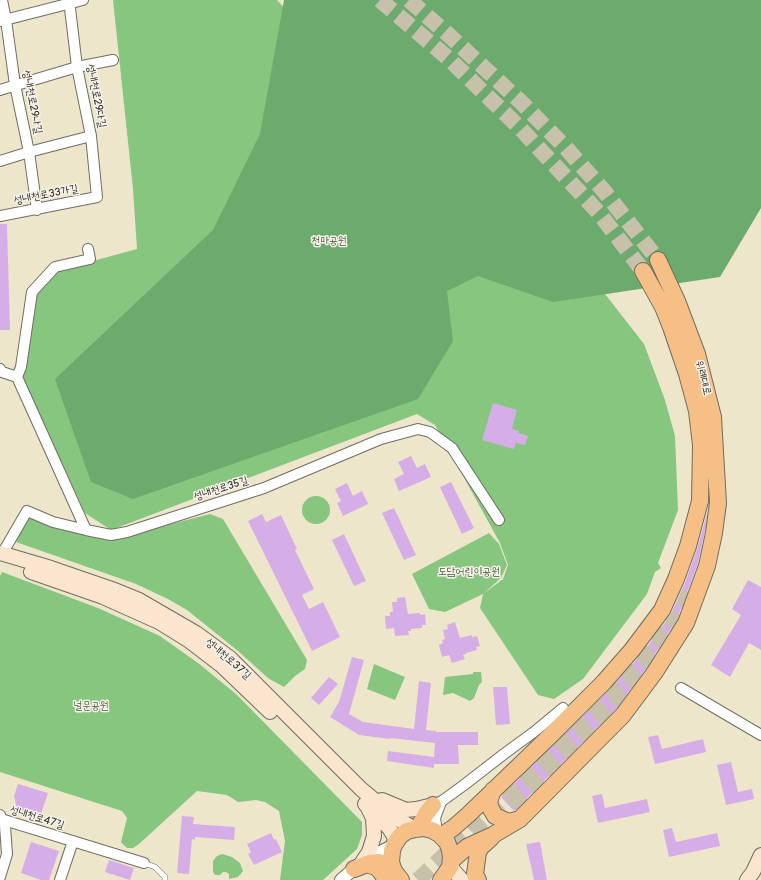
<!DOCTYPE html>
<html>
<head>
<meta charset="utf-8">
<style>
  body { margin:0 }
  canvas { display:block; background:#eee6cb }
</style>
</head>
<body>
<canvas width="761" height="880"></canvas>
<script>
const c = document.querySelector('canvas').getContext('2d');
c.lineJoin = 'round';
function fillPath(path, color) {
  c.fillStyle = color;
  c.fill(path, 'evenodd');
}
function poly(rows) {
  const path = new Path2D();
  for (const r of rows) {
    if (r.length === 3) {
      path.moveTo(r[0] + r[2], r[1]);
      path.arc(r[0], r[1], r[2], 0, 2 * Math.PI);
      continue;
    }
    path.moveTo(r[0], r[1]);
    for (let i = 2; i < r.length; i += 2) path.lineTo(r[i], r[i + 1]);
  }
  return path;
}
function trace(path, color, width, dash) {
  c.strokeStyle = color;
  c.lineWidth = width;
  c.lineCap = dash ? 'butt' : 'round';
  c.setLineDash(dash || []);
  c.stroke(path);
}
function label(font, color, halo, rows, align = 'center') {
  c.font = font + ' Pangolin,"Poor Story",sans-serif';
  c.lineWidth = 3;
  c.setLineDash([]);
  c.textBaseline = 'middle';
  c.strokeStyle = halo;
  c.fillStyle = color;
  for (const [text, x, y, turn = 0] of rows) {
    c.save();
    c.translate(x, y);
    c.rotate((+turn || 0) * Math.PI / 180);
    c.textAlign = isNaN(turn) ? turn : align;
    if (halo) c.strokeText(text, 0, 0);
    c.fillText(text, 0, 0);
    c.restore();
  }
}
const green = poly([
  [113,0,277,0,322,48,598,285,644,344,665,400,675,436,678,510,658,563,661,568,655,572,647,594,583,679,554,699,538,695,480,608,483,594,503,579,508,565,500,543,435,425,417,414,111,530,85,513,23,378,23,361,35,295,56,271,137,249,133,189],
  [316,510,14],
  [210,514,223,519,307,660,305,669,295,676,284,687,268,678,238,651,187,610,168,599,136,584,16,542,28,515,110,540],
  [489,533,499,544,507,565,501,578,483,594,445,612,429,609,412,574],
  [2,572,98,608,160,636,198,663,236,694,362,822,362,835,357,849,323,880,280,880,285,841,279,811,265,802,256,800,238,802,227,795,197,791,139,844,133,848,127,848,121,842,127,818,122,811,0,772,0,576],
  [374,664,405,677,395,700,367,689],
  [473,672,481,672,482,682,479,685,474,698,470,701,453,693,443,695,445,677,473,674],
  [222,854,232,857,240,863,243,871,238,877,229,879,229,874,226,872,223,872,220,875,215,875,213,872,213,861,217,856]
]);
const forest = poly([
  [284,0,761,0,761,208,720,277,553,302,478,276,447,291,453,341,418,399,133,499,91,482,55,379,213,230,260,134]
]);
const building = poly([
  [0,224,7,224,10,330,0,330],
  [493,403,517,410,512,429,519,431,518,433,528,436,525,445,516,443,514,449,482,440],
  [411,456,417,468,425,464,431,477,399,491,394,479,404,474,398,462],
  [451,482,474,528,462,534,440,487],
  [347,483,353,496,362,491,368,504,343,516,337,503,341,501,335,489],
  [394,508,416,555,404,560,382,513],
  [708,510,705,531,698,563,677,619,647,667,616,709,514,811,501,797,611,688,640,656,670,616,685,583,697,549],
  [262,514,266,522,281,515,297,549,295,550,314,589,302,595,309,609,323,602,340,637,312,651,248,521],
  [344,534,366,581,354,586,332,540],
  [748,580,761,587,761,650,749,643,730,677,711,665,741,615,732,609],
  [405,597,408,614,420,613,420,615,425,614,426,625,422,625,422,628,411,629,411,631,408,631,409,635,395,636,394,628,386,629,385,616,390,616,390,612,393,612,392,602,397,602,397,598],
  [455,622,460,638,472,635,472,637,477,636,480,646,476,647,477,650,466,653,466,654,463,655,465,659,452,663,449,655,442,657,439,645,443,643,442,640,445,639,443,630,448,629,447,625],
  [352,657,364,660,349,714,363,722,414,729,419,681,431,683,426,730,436,731,436,732,478,732,478,745,458,745,459,764,434,764,434,768,387,761,388,751,434,757,435,743,390,738,390,739,359,735,330,717,339,702],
  [329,677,338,684,319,705,311,698],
  [493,687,507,687,510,724,496,725],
  [658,735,662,749,703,739,706,752,655,764,648,737],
  [731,762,738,792,752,789,754,799,726,805,717,765],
  [18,784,48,793,40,817,17,809,14,796],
  [602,794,605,808,647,799,650,812,598,823,592,796],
  [182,816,194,817,193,824,235,827,234,840,195,837,195,840,192,839,189,874,177,873],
  [672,828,676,842,717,833,720,846,669,857,663,830],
  [271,833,274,840,276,839,282,852,254,865,248,854,251,852,247,844],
  [31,842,59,851,49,880,41,880,21,873],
  [540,842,547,880,534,880,526,844],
  [109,860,134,868,130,880,105,872]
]);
const primaryTunnel = poly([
  [380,0,449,59,519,127,599,213,643,271],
  [409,0,452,38,522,103,566,148,604,191,658,260],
  [478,840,615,706,649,663,682,611,690,592],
  [418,880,502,801,604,700,640,656,665,617]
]);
const service = poly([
  [144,863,155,867,165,877,165,880]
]);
const minor = poly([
  [2,0,6,20,15,85,29,152,37,210],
  [1,21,83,0],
  [0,90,77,67,113,60],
  [0,161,29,152,91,136],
  [0,216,97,197,91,136,77,67,69,0],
  [0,369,2,372,17,377,86,530],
  [17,377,21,367,32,292,55,267,90,259,88,249],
  [2,554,27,511,53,522,86,530,111,535,127,532,264,488,381,439,418,429,430,432,452,448,499,520],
  [681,688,761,735],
  [433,805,442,801,464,785,504,754,534,732,563,708],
  [0,815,5,826,7,854,0,877],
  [1,819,144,863],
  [437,832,435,818,441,802],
  [60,880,73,841]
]);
const tertiary = poly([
  [341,880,363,861,394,845]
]);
const secondary = poly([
  [0,553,51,568,112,589,139,600,196,633,230,658,361,789,396,818,415,829],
  [31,572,103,597,159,622,188,640,222,666,270,712],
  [382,800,406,810,416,809,433,805],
  [365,804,389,828,394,836,395,843],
  [363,861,369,852,374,836,373,818,368,808],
  [451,864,453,870,462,880],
  [747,880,753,872,761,855]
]);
const primary = poly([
  [493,790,489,802,491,809,495,816,509,822,520,819],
  [418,828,426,814,433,805],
  [441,836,453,828,468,815,551,735,604,682,632,650,662,610,676,579,688,546,700,501,701,445,697,411,687,374,671,327,663,307,643,271],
  [451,861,467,847,493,835,520,819,623,715,655,672,686,623,707,566,714,533,718,503,713,417,697,354,677,301,658,260],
  [366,864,376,867,381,872,386,880],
  [354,869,370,863,379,862,388,865,393,869],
  [401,880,394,871,391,862,392,851,394,845,400,836,407,831,415,829,423,828,432,830,439,834,447,842,450,850,451,857,450,867,441,880],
  [478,880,475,874,478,852,481,847,491,838]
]);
const streetNames = [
  ["성내천로29다길",96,96,79],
  ["성내천로29나길",32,102,79],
  ["성내천로33가길",46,195,-11],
  ["위례대로",703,378,76],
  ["성내천로35길",221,489,-18],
  ["성내천로37길",228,659,41],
  ["성내천로47길",37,818,17]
];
const parkNames = [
  ["천마공원",329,241],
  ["도담어린이공원",469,572],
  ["널문공원",91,706]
];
fillPath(green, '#86c67e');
fillPath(forest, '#6cab6d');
fillPath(building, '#d6aee7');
trace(primaryTunnel, '#c7c1ab', 16, [16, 8]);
trace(service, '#6f6c63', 6);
trace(minor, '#6f6c63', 12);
trace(tertiary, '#6f6c63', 14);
trace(secondary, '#6f6c63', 16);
trace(primary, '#6f6c63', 18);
trace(service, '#fff', 5);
trace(minor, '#fff', 10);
trace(tertiary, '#fff', 12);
trace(secondary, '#fbe5cf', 14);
trace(primary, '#f5bf86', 16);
label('11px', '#2b2b2b', '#f7f3e8', streetNames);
label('11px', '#465a44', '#f7f3e8', parkNames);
</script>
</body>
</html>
